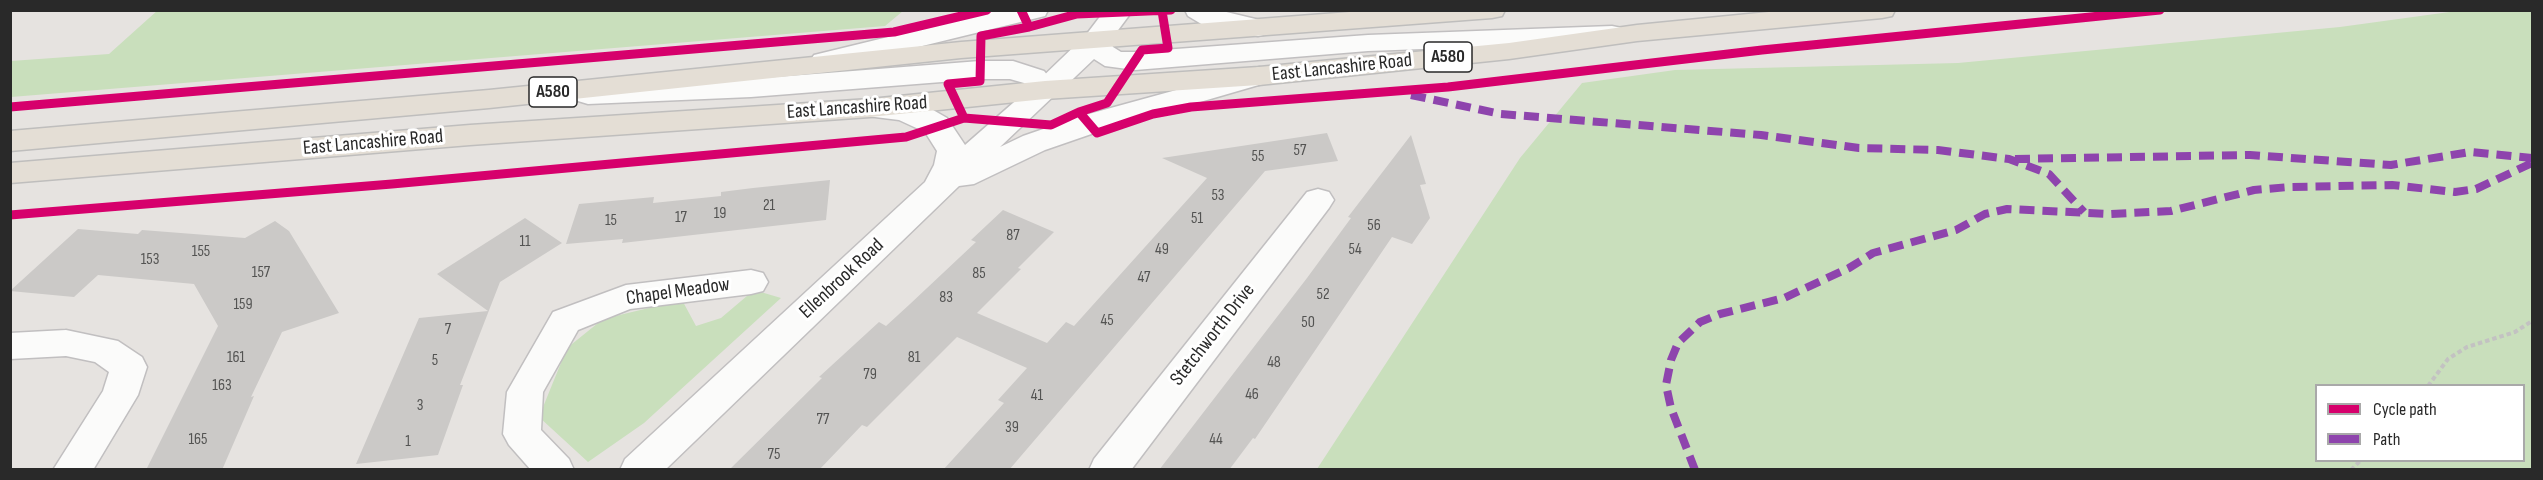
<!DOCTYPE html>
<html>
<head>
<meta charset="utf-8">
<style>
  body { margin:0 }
  #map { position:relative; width:2543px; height:480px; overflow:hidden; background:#e6e3e0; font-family:"Sofia Sans Condensed",sans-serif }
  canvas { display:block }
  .frame { position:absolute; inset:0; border:12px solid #292929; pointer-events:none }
  .legend { position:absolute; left:2315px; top:384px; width:210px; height:78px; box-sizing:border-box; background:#fff; border:2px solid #a9a9a9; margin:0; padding:8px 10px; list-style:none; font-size:18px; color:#292929 }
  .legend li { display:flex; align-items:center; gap:12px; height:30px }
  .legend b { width:30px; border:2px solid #a9a9a9 }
</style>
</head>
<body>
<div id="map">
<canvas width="2543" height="480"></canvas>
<div class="frame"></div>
<ul class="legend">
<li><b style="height:8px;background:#d6006c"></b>Cycle path</li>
<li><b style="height:8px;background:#8e44ad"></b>Path</li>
</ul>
</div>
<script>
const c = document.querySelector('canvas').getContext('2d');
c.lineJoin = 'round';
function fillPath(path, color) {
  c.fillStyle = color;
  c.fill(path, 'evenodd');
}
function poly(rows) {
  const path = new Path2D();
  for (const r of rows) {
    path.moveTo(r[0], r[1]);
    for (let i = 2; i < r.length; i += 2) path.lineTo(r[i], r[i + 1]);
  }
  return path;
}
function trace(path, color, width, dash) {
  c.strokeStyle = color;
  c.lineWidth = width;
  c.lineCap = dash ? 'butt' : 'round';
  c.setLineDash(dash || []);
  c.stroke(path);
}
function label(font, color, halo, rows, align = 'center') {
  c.font = font + ' "Sofia Sans Condensed",sans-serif';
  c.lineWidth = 6;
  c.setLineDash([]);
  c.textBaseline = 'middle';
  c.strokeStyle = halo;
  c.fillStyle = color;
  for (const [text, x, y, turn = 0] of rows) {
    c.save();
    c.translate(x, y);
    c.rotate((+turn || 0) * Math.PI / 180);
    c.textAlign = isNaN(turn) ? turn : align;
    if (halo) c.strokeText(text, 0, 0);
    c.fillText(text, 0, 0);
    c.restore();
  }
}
const green = poly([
  [158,10,903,10,903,11,885,26,11,97,11,61,109,54],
  [2464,10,2532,11,2532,469,1317,469,1520,158,1582,83,1675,70,1958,63,2340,27],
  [2316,386,2524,386,2524,460,2316,460],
  [754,290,781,298,644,423,588,462,539,417,567,348,603,319,682,300,696,326,721,318]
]);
const building = poly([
  [1327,133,1338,161,1265,171,1009,470,943,470,1004,403,998,400,1027,368,957,337,867,427,862,425,819,470,729,470,822,378,819,377,879,322,886,326,910,304,976,242,971,240,1003,210,1054,232,1018,268,1021,269,977,313,1047,343,1066,322,1074,326,1207,178,1162,158],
  [1411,135,1426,184,1420,185,1430,218,1412,244,1392,237,1255,439,1253,438,1229,470,1159,470,1307,278,1351,218,1348,217],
  [830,180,826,220,622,243,623,239,566,244,579,204,654,197,653,203,721,196,721,192,753,188],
  [525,218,562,243,500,282,460,385,463,385,438,455,356,464,419,318,488,311,437,274],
  [275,221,289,231,339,313,282,332,251,397,254,396,222,470,146,470,218,326,194,284,98,275,74,297,10,291,78,229,138,234,142,230,245,238]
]);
const path = poly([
  [2428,386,2448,359,2467,347,2515,332,2532,321],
  [2351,470,2361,460]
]);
const minor = poly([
  [1318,189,1329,192,1334,200,1329,208,1131,470,1089,470,1094,459,1307,192,1318,189],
  [751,270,763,273,768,282,763,291,751,294,630,309,578,330,543,392,541,430,569,459,574,470,531,470,509,445,503,434,507,392,553,312,626,285,751,270],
  [66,330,118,341,142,357,147,367,138,395,93,470,53,470,103,391,109,372,95,362,66,356,10,359,10,333,66,330]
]);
const tertiary = poly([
  [980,61,1013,61,1044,71,1060,90,1000,147,1023,136,1078,117,1249,70,1259,67,1269,70,1273,76,1269,82,1100,131,1045,150,974,184,959,186,665,470,620,470,625,459,925,182,934,165,937,151,925,132,899,120,859,115,855,108,859,101,870,99,901,102,933,110,947,118,965,145,1029,89,1024,83,1010,79,980,79,751,97,588,104,578,101,573,95,578,89,588,86,751,79,980,61]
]);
const secondary = poly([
  [999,10,1048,10,1045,16,824,70,814,67,810,61,814,55,999,10],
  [1105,10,1133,10,1110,41,1113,47,1121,52,1135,52,1368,35,1612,26,1622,28,1626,34,1622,40,1612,42,1368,51,1135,70,1105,66,1094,59,1055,96,1045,99,1035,96,1030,90,1035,84,1086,35,1105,10],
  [1185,10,1218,10,1268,22,1272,28,1268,34,1258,36,1203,25,1188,16,1185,10]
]);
const trunk = poly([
  [1376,10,1505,10,1502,16,1492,18,961,58,489,108,10,151,10,131,489,90,961,42,1376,10],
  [1789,10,1895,10,1892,16,1882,18,1637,41,1509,59,1259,85,1045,99,870,117,470,145,10,183,10,163,470,125,870,99,1045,81,1259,67,1509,43,1637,25,1789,10]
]);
const quiet = poly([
  [1411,95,1501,114,1761,135,1859,148,1938,150,2009,159,2049,174,2084,212],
  [2015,159,2250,155,2391,165,2470,152,2532,158],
  [1695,470,1671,408,1666,385,1671,360,1678,343,1700,322,1720,314,1784,298,1849,268,1873,253,1956,230,1985,214,2007,209,2110,214,2171,211,2254,190,2289,187,2392,185,2455,192,2476,189,2532,163]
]);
const cycleway = poly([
  [1021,10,1029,27,1077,14,1171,10],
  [10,107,894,32,987,10],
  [1079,112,1107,103,1142,50,1168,48,1162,11],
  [964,118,948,84,980,81,981,36,1029,27],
  [10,215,392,184,906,137,964,118,1051,125,1079,112,1097,133,1153,114,1191,107,1448,87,1762,50,2160,10]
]);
const numberNames = [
  ["57",1300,151],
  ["55",1258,157],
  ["53",1218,196],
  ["21",769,206],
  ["19",720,214],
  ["17",681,218],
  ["51",1197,219],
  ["15",611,221],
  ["56",1374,226],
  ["87",1013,236],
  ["11",525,242],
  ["49",1162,250],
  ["54",1355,250],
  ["155",201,252],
  ["153",150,260],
  ["157",261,273],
  ["85",979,274],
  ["47",1144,278],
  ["52",1323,295],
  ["83",946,298],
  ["159",243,305],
  ["45",1107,321],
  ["50",1308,323],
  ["7",448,330],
  ["161",236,358],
  ["81",914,358],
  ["5",435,361],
  ["48",1274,363],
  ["79",870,375],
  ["163",222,386],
  ["46",1252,395],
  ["41",1037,396],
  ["3",420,406],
  ["77",823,420],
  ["39",1012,428],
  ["165",198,440],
  ["44",1216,440],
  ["1",408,442],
  ["75",774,455]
];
const shields = [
  [1448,57,48],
  [553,92,48]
];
const shieldNames = [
  ["A580",1448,57],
  ["A580",553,92]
];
const streetNames = [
  ["East Lancashire Road",1342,68,-6],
  ["East Lancashire Road",857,108,-4],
  ["East Lancashire Road",373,143,-5],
  ["Ellenbrook Road",842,279,-43],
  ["Chapel Meadow",678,292,-8],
  ["Stetchworth Drive",1213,335,-52]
];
fillPath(green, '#c9dfbc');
fillPath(building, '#cbc9c7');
trace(minor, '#c1bfc0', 3);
trace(tertiary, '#c1bfc0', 3);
trace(secondary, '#c1bfc0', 3);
trace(trunk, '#bfbebd', 3);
trace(path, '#c3c2c2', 4, [4.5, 3]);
fillPath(minor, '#fbfbfa');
fillPath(tertiary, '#fbfbfa');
fillPath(secondary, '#fbfbfa');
fillPath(trunk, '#e4ded5');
trace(quiet, '#8e44ad', 8, [15, 8]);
trace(cycleway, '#d6006c', 9);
label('16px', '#535352', null, numberNames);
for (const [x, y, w] of shields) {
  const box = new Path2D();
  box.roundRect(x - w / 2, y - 15, w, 30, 4.5);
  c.fillStyle = '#fff';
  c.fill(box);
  trace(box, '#292929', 1.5);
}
label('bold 18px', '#292929', null, shieldNames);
label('20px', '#292929', '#fff', streetNames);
</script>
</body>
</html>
